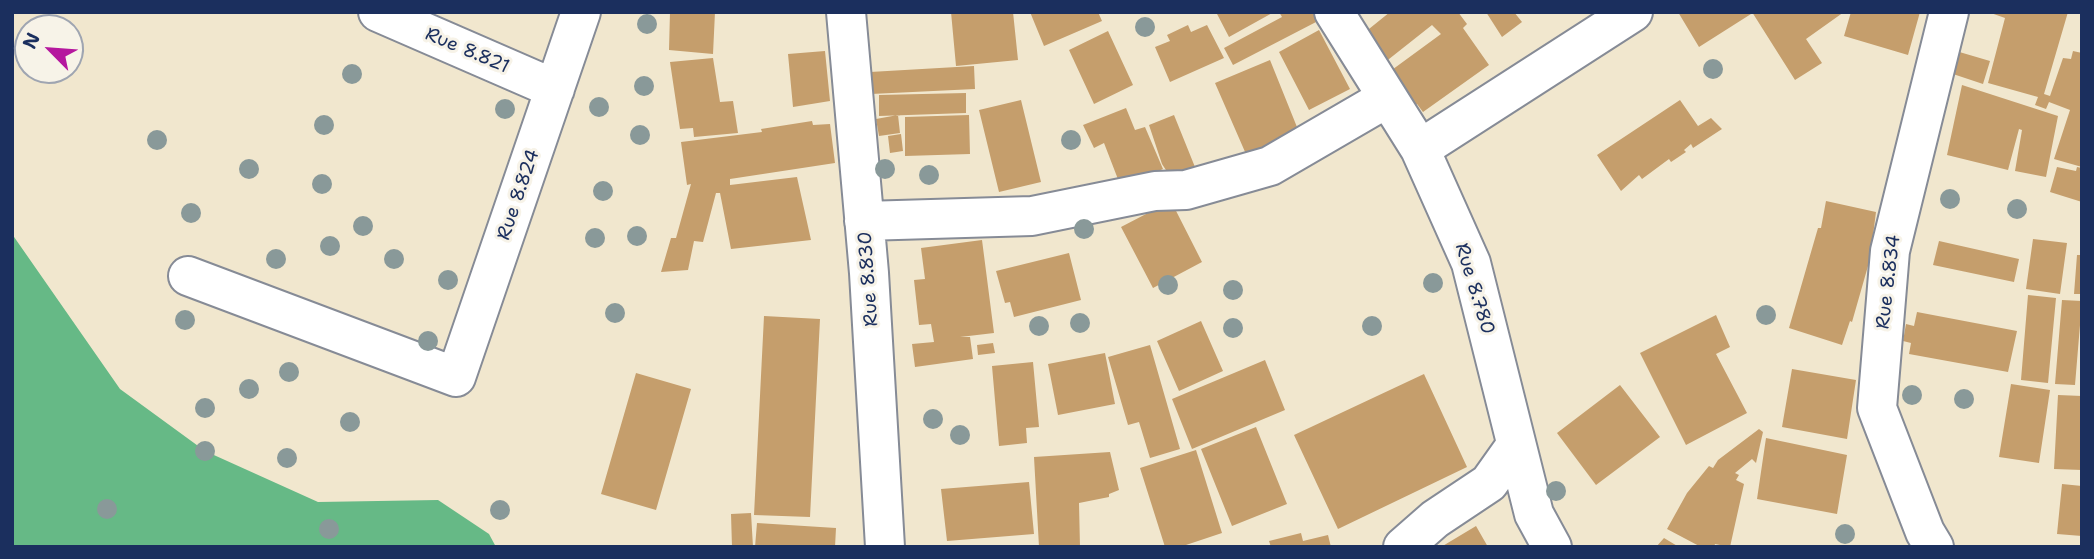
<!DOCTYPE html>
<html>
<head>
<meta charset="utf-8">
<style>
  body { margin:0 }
  #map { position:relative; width:2094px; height:559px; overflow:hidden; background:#f1e7ce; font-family:"Shantell Sans",sans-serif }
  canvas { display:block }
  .frame { position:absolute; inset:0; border:14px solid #1b2f5e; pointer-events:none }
  .north { position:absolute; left:14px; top:14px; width:70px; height:70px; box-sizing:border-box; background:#f7f3e8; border:2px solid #9fa5b1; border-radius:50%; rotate:295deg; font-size:19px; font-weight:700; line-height:28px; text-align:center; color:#1b2f5e }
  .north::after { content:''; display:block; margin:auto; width:24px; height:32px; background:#b5179e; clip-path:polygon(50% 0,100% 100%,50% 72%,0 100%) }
</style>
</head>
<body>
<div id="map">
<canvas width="2094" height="559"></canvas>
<div class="frame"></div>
<div class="north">N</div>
</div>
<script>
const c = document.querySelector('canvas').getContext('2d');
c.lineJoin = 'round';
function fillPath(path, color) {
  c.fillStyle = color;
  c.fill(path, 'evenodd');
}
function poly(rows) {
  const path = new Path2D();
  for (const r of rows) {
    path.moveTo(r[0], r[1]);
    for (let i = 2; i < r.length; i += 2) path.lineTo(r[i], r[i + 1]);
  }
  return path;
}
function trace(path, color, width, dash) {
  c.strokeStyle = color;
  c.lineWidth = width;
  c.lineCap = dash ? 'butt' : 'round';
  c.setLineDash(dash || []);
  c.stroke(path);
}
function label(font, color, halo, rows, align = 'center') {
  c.font = font + ' "Shantell Sans",sans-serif';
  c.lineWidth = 6;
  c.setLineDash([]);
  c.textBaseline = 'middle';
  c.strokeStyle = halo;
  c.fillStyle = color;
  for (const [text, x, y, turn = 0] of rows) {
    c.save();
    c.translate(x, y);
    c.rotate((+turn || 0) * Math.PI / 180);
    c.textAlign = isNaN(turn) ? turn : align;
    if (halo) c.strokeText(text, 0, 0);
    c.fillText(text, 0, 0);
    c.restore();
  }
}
const forest = poly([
  [12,234,120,389,205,451,318,502,438,500,489,534,496,547,12,547]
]);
const building = poly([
  [670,12,715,12,713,54,669,50],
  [951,12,1013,12,1018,60,956,66],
  [1030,12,1098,12,1102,21,1044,46],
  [1216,12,1274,12,1229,37],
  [1279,12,1313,12,1318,21,1233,65,1224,48,1282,17],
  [1390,12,1458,12,1467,24,1463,28,1489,65,1423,112,1417,104,1409,109,1385,75,1441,34,1432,25,1384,63,1364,33],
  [1486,12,1514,12,1522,22,1502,37],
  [1678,12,1750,12,1751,14,1699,47],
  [1752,12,1844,12,1806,39,1822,63,1795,80],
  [1851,12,1920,12,1908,55,1844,36],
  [1988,12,2068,12,2044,94,2050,96,2063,58,2071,59,2073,51,2082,53,2082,167,2054,159,2070,110,2049,102,2046,109,2035,105,2038,97,1988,83,2005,18],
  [1188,25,1191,32,1207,25,1224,58,1170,82,1155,47,1170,41,1167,35],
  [1319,30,1350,89,1309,110,1279,52],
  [1108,31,1133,85,1094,104,1069,50],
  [825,51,830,101,793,107,788,54],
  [1956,51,1990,61,1983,84,1950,73],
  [713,58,720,102,733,101,738,133,694,137,693,128,680,129,670,62],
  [1270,60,1301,137,1249,161,1215,83],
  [974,66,975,89,871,94,870,72],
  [1962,85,2058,116,2046,177,2015,171,2022,130,2019,129,2008,170,1947,155],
  [966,93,966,113,879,116,879,95],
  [1021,100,1041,182,999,192,979,110],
  [1680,100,1698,126,1711,118,1722,129,1693,148,1691,144,1684,150,1686,152,1671,162,1669,159,1642,179,1639,175,1621,191,1597,155],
  [1126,108,1135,130,1145,127,1163,169,1121,187,1104,143,1094,148,1083,125],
  [898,115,900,133,879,136,876,119],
  [969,115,970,154,905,156,905,117],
  [1174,115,1199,177,1177,187,1162,164,1149,125],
  [812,121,813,125,830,124,835,163,730,179,730,185,797,177,811,240,731,249,720,193,716,193,703,242,694,241,688,270,661,272,671,238,676,238,691,184,687,185,681,142,762,132,761,129],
  [901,134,903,151,890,153,888,136],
  [2057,167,2076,171,2077,167,2082,168,2082,202,2050,192],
  [1171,201,1202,262,1153,288,1121,227],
  [1826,201,1876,212,1870,259,1852,322,1850,321,1842,345,1789,328,1818,228,1821,228],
  [2033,239,2067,243,2060,294,2026,289],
  [982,240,994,333,960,337,970,337,973,359,915,367,912,344,934,342,931,324,919,325,914,280,925,279,921,248],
  [1939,241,2019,259,2014,282,1933,265],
  [1069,253,1081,300,1014,317,1010,302,1005,303,996,271],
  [2077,255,2082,255,2082,294,2074,294],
  [2028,295,2056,298,2048,383,2021,380],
  [2062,300,2082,301,2075,385,2055,384],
  [1917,312,2017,331,2008,372,1909,354,1911,343,1903,341,1906,324,1914,326],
  [1716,315,1730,347,1716,354,1747,413,1686,445,1640,353],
  [764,316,820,319,810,517,754,515],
  [1201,321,1223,371,1179,391,1157,341],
  [993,343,995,353,978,355,977,345],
  [1150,345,1180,449,1150,458,1139,422,1128,425,1108,357],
  [1105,353,1115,404,1058,415,1048,364],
  [1265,360,1285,410,1192,449,1172,399],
  [1033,362,1039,427,1026,428,1027,443,999,446,992,366],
  [1792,369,1856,380,1847,439,1782,427],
  [636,373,691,389,656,510,601,494],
  [1424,374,1467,467,1338,529,1294,435],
  [2011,384,2050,390,2039,463,1999,457],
  [1620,385,1660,437,1596,485,1557,433],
  [2058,395,2082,396,2082,470,2054,469],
  [1256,427,1287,504,1232,526,1201,449],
  [1759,429,1763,432,1756,463,1752,459,1735,473,1739,475,1736,480,1744,484,1730,547,1715,544,1714,547,1701,547,1667,529,1687,493,1709,466,1713,468,1718,460],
  [1766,438,1847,455,1837,514,1757,499],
  [1196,450,1222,533,1180,547,1165,547,1140,468],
  [1110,452,1119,490,1109,494,1109,497,1079,503,1080,547,1039,547,1034,457],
  [1029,482,1034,534,947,541,941,489],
  [2062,484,2082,486,2082,536,2057,534],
  [751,513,753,547,732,547,731,514],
  [757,523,836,528,835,547,755,547],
  [1476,526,1488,547,1441,547],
  [1301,533,1303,541,1328,535,1331,547,1271,547,1269,541],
  [1664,538,1679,547,1656,547]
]);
const minor = poly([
  [378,12,555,89],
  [846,12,869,273,885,547],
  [1334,12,1420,149,1471,263,1534,514,1552,547],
  [1420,149,1633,12],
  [864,221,1032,216,1155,191,1186,190,1270,166,1387,98],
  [188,276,456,377,581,12],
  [1403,547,1435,519,1489,483,1516,445],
  [1934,547,1925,532,1877,408,1890,251,1949,12]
]);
const trees = [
  [647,24],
  [1145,27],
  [1713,69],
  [352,74],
  [644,86],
  [599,107],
  [505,109],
  [324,125],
  [640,135],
  [157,140],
  [1071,140],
  [249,169],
  [885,169],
  [929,175],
  [322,184],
  [603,191],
  [1950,199],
  [2017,209],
  [191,213],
  [363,226],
  [1084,229],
  [637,236],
  [595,238],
  [330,246],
  [276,259],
  [394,259],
  [448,280],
  [1433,283],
  [1168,285],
  [1233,290],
  [615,313],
  [1766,315],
  [185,320],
  [1080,323],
  [1039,326],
  [1372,326],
  [1233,328],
  [428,341],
  [289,372],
  [249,389],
  [1912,395],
  [1964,399],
  [205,408],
  [933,419],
  [350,422],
  [960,435],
  [205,451],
  [287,458],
  [1556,491],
  [107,509],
  [500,510],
  [329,529],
  [1845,534]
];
const streetNames = [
  ["Rue 8.821",467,51,23],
  ["Rue 8.824",519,195,-71],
  ["Rue 8.830",869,279,-94],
  ["Rue 8.834",1889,282,-83],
  ["Rue 8.780",1474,289,73]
];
fillPath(forest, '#66b986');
fillPath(building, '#c59e6c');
trace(minor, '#868b96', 42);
trace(minor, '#fff', 38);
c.fillStyle = '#899999';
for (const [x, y] of trees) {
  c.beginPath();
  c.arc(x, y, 10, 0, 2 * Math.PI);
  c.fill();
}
label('19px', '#1b2f5e', '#f7f3e8', streetNames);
</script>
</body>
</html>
